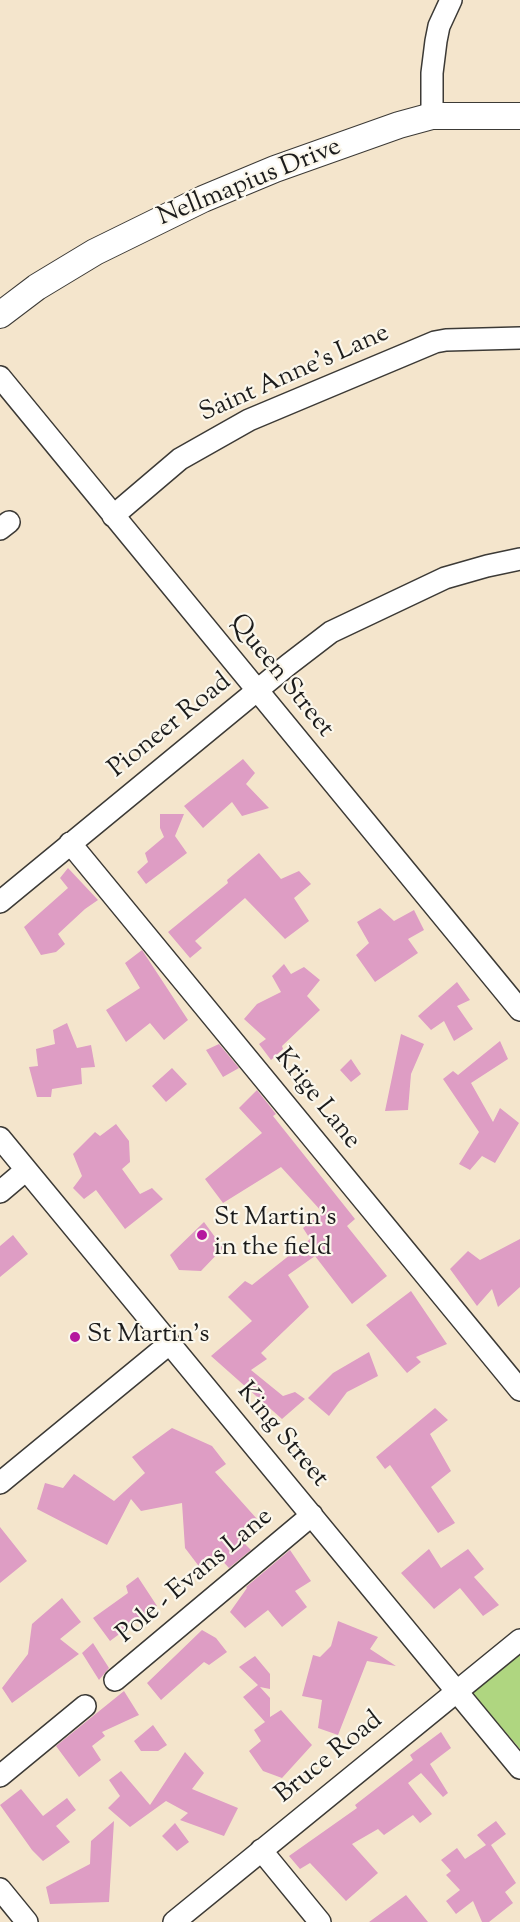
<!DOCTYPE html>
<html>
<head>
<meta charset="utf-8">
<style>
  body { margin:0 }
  canvas { display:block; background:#f4e5cc }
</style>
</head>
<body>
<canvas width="520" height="1922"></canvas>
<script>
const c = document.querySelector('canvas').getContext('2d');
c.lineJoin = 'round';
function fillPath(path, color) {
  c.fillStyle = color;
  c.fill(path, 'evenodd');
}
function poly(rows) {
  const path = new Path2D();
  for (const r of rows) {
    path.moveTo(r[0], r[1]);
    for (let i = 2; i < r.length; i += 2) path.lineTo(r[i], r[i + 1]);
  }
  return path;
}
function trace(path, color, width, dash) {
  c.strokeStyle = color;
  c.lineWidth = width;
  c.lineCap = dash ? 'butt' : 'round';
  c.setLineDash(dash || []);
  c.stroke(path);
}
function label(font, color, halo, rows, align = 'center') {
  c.font = font + ' "Sorts Mill Goudy",serif';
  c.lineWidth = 4.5;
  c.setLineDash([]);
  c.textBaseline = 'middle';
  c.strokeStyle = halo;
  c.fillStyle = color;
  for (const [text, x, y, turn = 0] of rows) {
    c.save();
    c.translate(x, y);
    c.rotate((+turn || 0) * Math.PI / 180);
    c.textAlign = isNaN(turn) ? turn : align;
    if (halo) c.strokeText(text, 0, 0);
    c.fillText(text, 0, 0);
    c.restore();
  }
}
const green = poly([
  [520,1646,520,1749,469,1689]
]);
const building = poly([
  [243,759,255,773,246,784,269,808,242,816,232,802,203,828,184,806],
  [160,814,184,814,175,836,187,853,146,884,137,872,148,862,145,853,164,837,160,828],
  [259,853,281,879,299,871,311,884,294,898,309,921,285,939,245,898,195,941,202,948,190,958,168,932,228,883,227,880],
  [68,868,98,900,85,909,58,934,65,944,56,952,41,955,24,927,68,888,60,878],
  [380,908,394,921,414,910,424,930,408,939,418,953,375,982,356,955,369,943,357,922],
  [142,950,188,1020,164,1040,150,1023,126,1042,106,1010,140,988,125,963],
  [284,964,291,974,304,967,320,980,307,996,320,1010,282,1046,283,1049,271,1060,259,1044,266,1039,244,1019,257,1004,281,992,272,976],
  [457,982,470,1000,457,1006,473,1029,454,1041,444,1021,431,1030,418,1016],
  [67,1023,77,1048,91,1045,95,1067,81,1068,82,1084,52,1089,51,1097,37,1097,29,1067,38,1066,36,1049,55,1044,53,1030],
  [401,1034,424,1044,411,1074,408,1110,385,1111],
  [500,1041,508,1059,471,1083,493,1122,500,1108,519,1123,495,1163,482,1156,470,1170,459,1164,479,1132,443,1079,453,1071,458,1075],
  [219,1044,239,1068,223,1077,206,1050],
  [351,1059,361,1074,351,1082,340,1070],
  [172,1068,187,1084,166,1102,152,1086],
  [257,1090,276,1114,273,1116,355,1219,347,1226,387,1276,352,1304,315,1256,288,1275,309,1307,261,1353,267,1359,251,1370,283,1396,295,1392,305,1399,282,1419,211,1356,252,1321,228,1297,245,1281,252,1285,310,1239,303,1228,323,1213,281,1167,223,1203,205,1179,262,1133,239,1108],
  [116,1124,129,1141,130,1162,122,1169,140,1194,152,1188,163,1199,125,1229,96,1190,84,1199,73,1188,82,1176,73,1154,95,1132,100,1136],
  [204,1222,223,1248,201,1271,179,1270,170,1255],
  [13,1235,28,1254,0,1277,0,1246],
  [520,1239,520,1287,498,1307,492,1289,477,1306,450,1269,468,1251,480,1260],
  [411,1291,447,1344,416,1357,421,1362,407,1373,366,1325],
  [369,1352,378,1376,347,1392,329,1416,308,1398,333,1373],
  [435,1408,448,1420,430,1434,451,1471,431,1487,455,1523,438,1533,390,1465,385,1469,376,1457],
  [172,1428,212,1446,226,1464,215,1472,257,1519,237,1536,251,1550,229,1568,217,1555,201,1569,185,1548,182,1503,141,1511,131,1499,107,1545,37,1509,45,1483,63,1488,74,1474,114,1501,145,1473,132,1457],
  [0,1527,27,1561,0,1583],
  [429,1549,441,1568,468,1549,484,1569,474,1577,499,1605,483,1616,460,1588,434,1609,401,1573],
  [290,1550,311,1581,295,1591,307,1607,282,1627,268,1610,245,1628,230,1612,247,1588,246,1587],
  [138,1577,157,1606,110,1641,93,1618,128,1593,126,1586],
  [62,1598,81,1622,60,1639,79,1654,12,1703,2,1688,28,1654,32,1624],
  [338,1621,378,1637,370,1649,396,1666,367,1661,338,1735,318,1728,322,1700,302,1696,313,1655,320,1657,331,1646],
  [202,1630,216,1638,227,1652,209,1665,204,1662,161,1700,147,1683],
  [93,1643,109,1668,99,1680,82,1653],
  [255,1656,270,1674,270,1689,260,1687,270,1698,270,1717,281,1710,312,1745,282,1778,263,1771,249,1751,261,1741,254,1730,265,1722,243,1697,258,1685,239,1667],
  [124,1691,139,1715,102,1732,105,1736,92,1746,101,1760,79,1777,56,1746],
  [153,1725,167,1745,158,1751,141,1751,134,1741],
  [441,1732,451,1748,430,1764,448,1793,443,1797,421,1773,408,1783,432,1814,420,1823,413,1815,384,1835,378,1829,352,1844,378,1873,346,1901,310,1863,300,1869,289,1856,357,1808,355,1805,413,1760,410,1755],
  [185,1752,204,1773,192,1789,238,1808,224,1836,180,1820,188,1813,166,1801,130,1827,108,1808,120,1796,109,1780,121,1771,150,1805],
  [21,1789,43,1816,67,1798,76,1810,56,1826,70,1842,43,1861,32,1850,0,1805],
  [114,1821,109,1902,50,1904,46,1887,90,1864,91,1841],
  [496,1821,506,1834,491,1845,516,1883,505,1892,513,1903,489,1922,482,1922,473,1901,456,1914,446,1901,460,1890,446,1875,451,1871,441,1860,457,1848,465,1859,486,1845,477,1835],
  [175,1823,189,1842,177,1851,162,1836],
  [406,1895,428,1922,369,1922]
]);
const minor = poly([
  [432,116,432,73,436,41,439,26,451,0],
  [0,377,520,1010],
  [113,516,180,459,249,420,435,342,446,340,520,338],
  [0,529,9,522],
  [70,843,520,1390],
  [0,902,288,665,331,632,445,578,487,566,520,559],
  [0,1138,520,1768],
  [0,1192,26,1170],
  [0,1483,169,1344],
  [115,1680,312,1515],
  [0,1776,85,1706],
  [261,1850,320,1922],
  [0,1889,27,1922],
  [174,1922,520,1640]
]);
const major = poly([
  [0,315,37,287,95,252,203,199,275,169,399,125,432,116,520,116]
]);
const markers = [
  [202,1235,6,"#b5179e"],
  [75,1337,6,"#b5179e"]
];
const streetNames = [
  ["Nellmapius Drive",250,184,-22],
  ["Saint Anne's Lane",295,375,-24],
  ["Queen Street",280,677,51],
  ["Pioneer Road",171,727,-39],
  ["Krige Lane",316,1100,51],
  ["King Street",281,1436,50],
  ["Pole - Evans Lane",196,1577,-40],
  ["Bruce Road",330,1759,-39]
];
const poiNames = [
  ["St Martin's",214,1220],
  ["in the field",214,1250],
  ["St Martin's",87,1337]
];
fillPath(green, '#afd680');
fillPath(building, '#de9dc4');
trace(minor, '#3c3a36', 24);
trace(major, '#3c3a36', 28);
trace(minor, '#fff', 21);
trace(major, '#fff', 26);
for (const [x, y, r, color] of markers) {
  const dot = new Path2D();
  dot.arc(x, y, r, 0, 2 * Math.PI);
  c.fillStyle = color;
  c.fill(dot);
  trace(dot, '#fbf7ec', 2);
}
label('26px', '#1c1c1c', '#fbf7ec', streetNames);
label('26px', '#1c1c1c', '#fbf7ec', poiNames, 'left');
</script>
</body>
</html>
